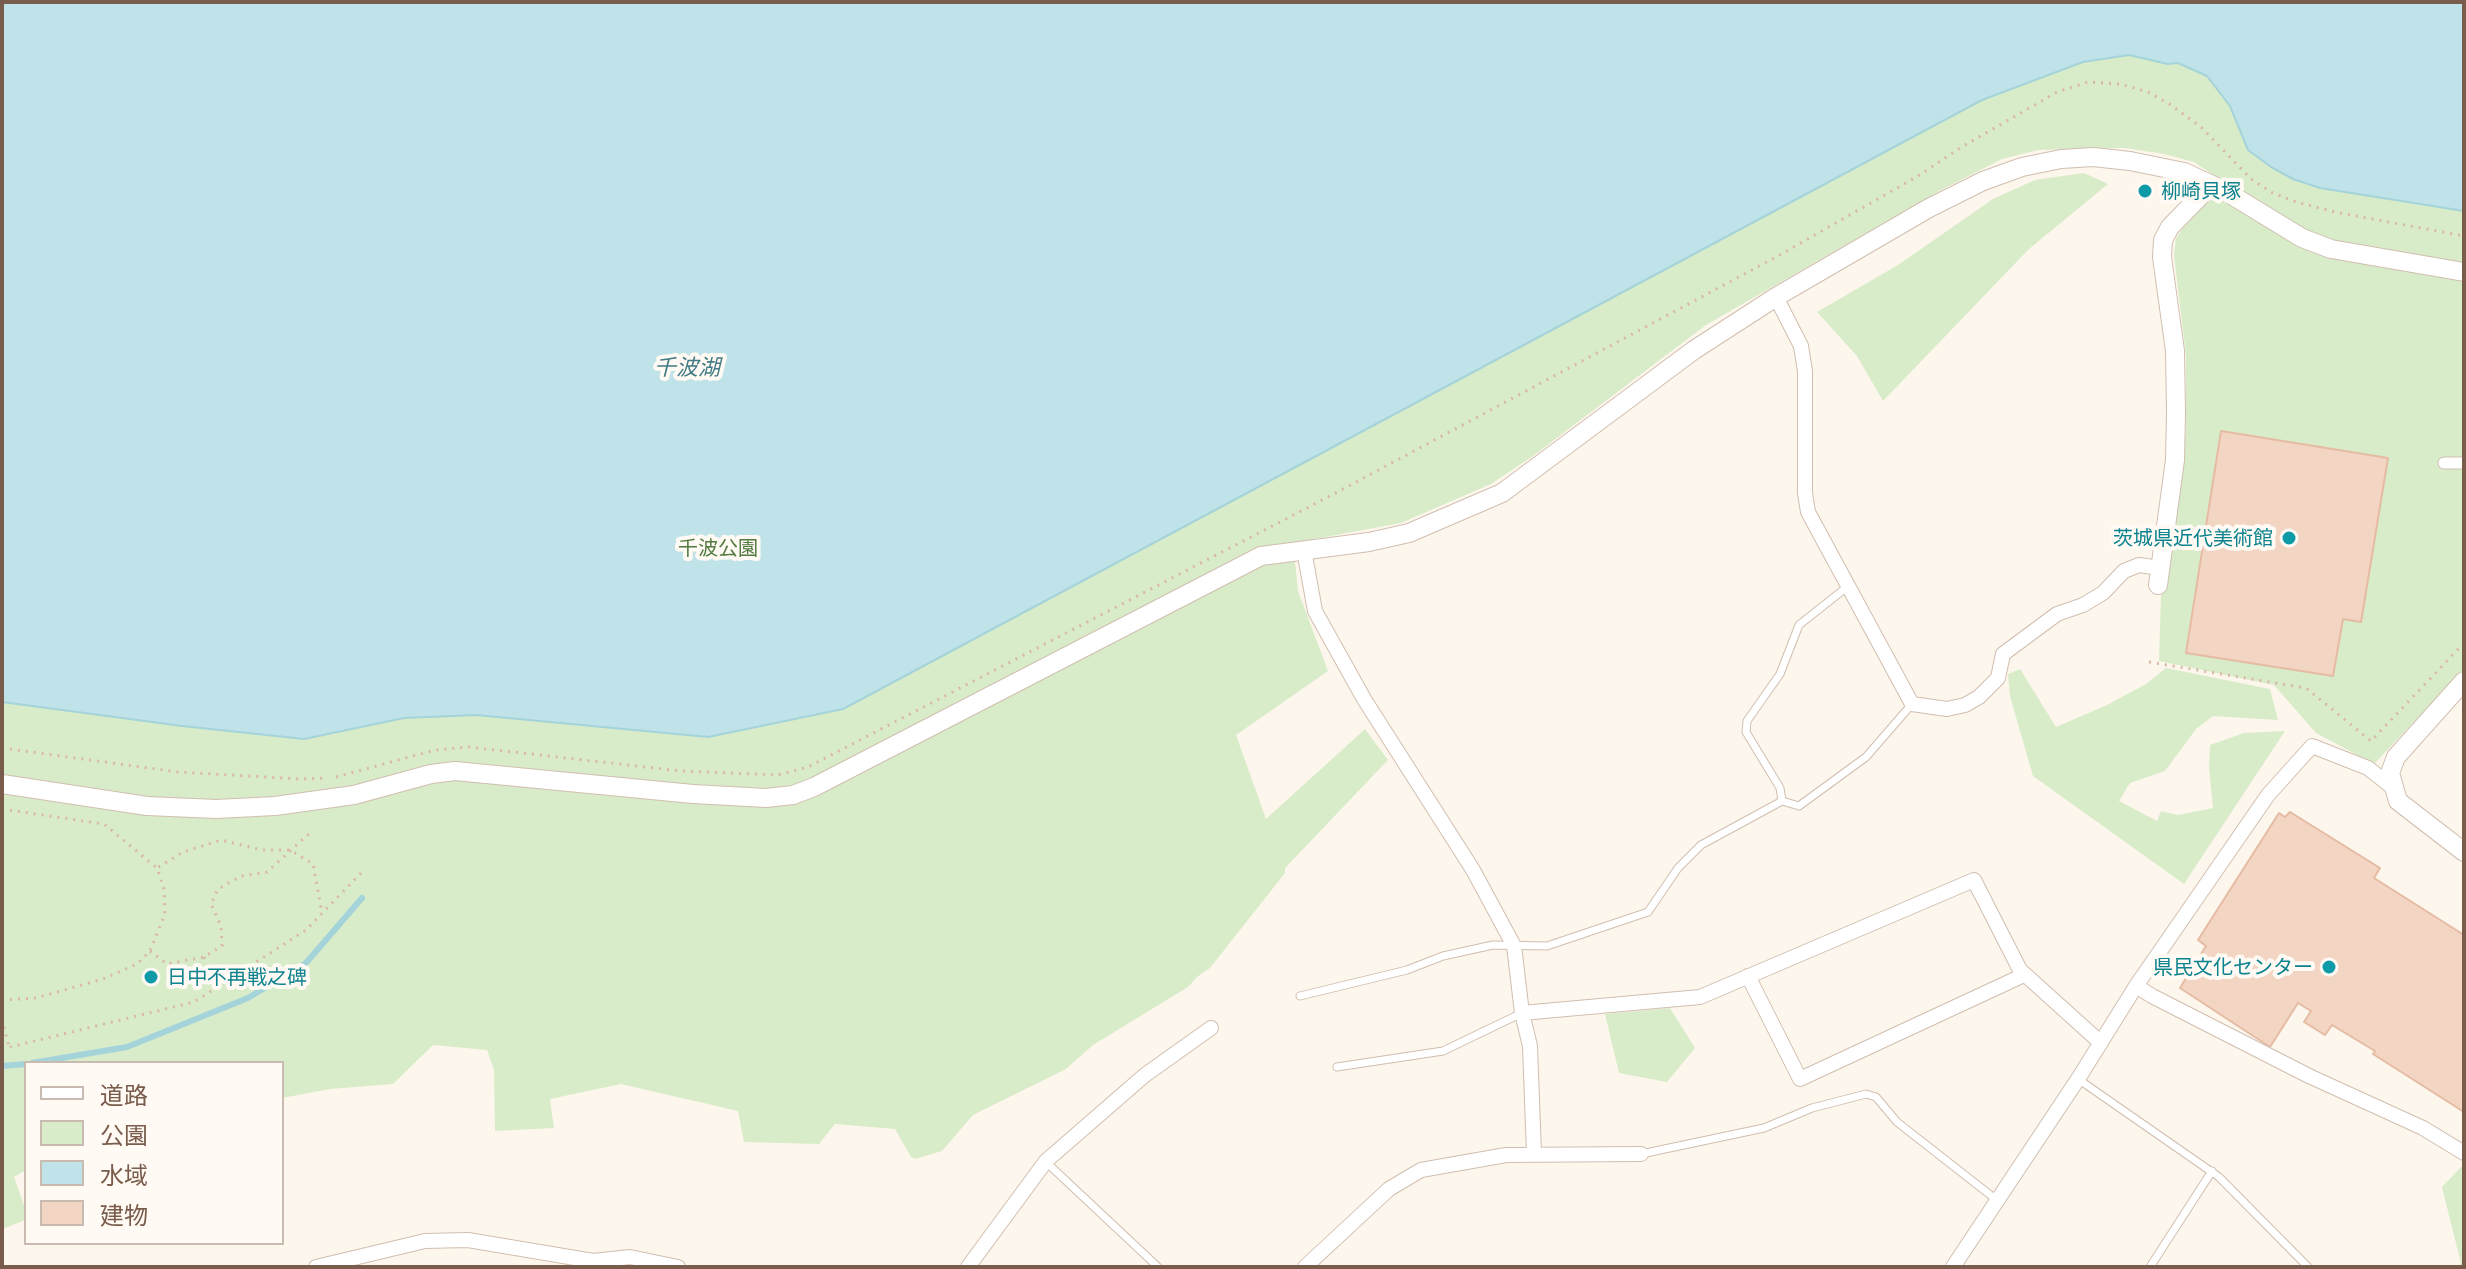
<!DOCTYPE html>
<html>
<head>
<meta charset="utf-8">
<style>
  body { margin:0 }
  #map { position:relative; width:2466px; height:1269px; overflow:hidden; background:#fdf6ec; font-family:Commissioner,"Noto Sans JP",sans-serif }
  canvas { display:block }
  .frame { position:absolute; inset:0; border:4px solid #7a5c4d; pointer-events:none }
  .legend { position:absolute; left:24px; top:1061px; width:260px; height:184px; box-sizing:border-box; background:#fffaf3; border:2px solid #cabbb1; margin:0; padding:10px 14px; list-style:none; font-size:24px; color:#7a5c4d }
  .legend li { display:flex; align-items:center; gap:16px; height:40px }
  .legend b { width:40px; border:2px solid #cabbb1 }
</style>
</head>
<body>
<div id="map">
<canvas width="2466" height="1269"></canvas>
<div class="frame"></div>
<ul class="legend">
<li><b style="height:10px;background:#fff"></b>道路</li>
<li><b style="height:22px;background:#d8ecc9"></b>公園</li>
<li><b style="height:22px;background:#bfe3e8"></b>水域</li>
<li><b style="height:22px;background:#f3d5c3"></b>建物</li>
</ul>
</div>
<script>
const c = document.querySelector('canvas').getContext('2d');
c.lineJoin = 'round';
function fillPath(path, color) {
  c.fillStyle = color;
  c.fill(path, 'evenodd');
}
function poly(rows) {
  const path = new Path2D();
  for (const r of rows) {
    path.moveTo(r[0], r[1]);
    for (let i = 2; i < r.length; i += 2) path.lineTo(r[i], r[i + 1]);
  }
  return path;
}
function trace(path, color, width, dash) {
  c.strokeStyle = color;
  c.lineWidth = width;
  c.lineCap = dash ? 'butt' : 'round';
  c.setLineDash(dash || []);
  c.stroke(path);
}
function label(font, color, halo, rows, align = 'center') {
  c.font = font + ' Commissioner,"Noto Sans JP",sans-serif';
  c.lineWidth = 8;
  c.setLineDash([]);
  c.textBaseline = 'middle';
  c.strokeStyle = halo;
  c.fillStyle = color;
  for (const [text, x, y, turn = 0] of rows) {
    c.save();
    c.translate(x, y);
    c.rotate((+turn || 0) * Math.PI / 180);
    c.textAlign = isNaN(turn) ? turn : align;
    if (halo) c.strokeText(text, 0, 0);
    c.fillText(text, 0, 0);
    c.restore();
  }
}
const green = poly([
  [2,2,2464,2,2464,669,2374,764,2316,733,2274,685,2159,661,2161,595,2186,434,2186,356,2174,255,2176,238,2218,178,2194,162,2164,154,2125,148,2038,150,2002,159,1941,190,1706,325,1533,456,1491,484,1401,523,1293,543,1298,591,1328,671,1236,735,1266,819,1365,729,1388,760,1285,868,1285,873,1210,968,1197,977,1188,987,1093,1045,1066,1069,973,1115,942,1151,915,1159,911,1157,895,1129,835,1124,819,1144,744,1142,738,1111,621,1084,550,1099,554,1128,495,1131,494,1070,487,1050,433,1045,393,1084,330,1089,282,1098,282,1063,26,1063,26,1170,14,1177,26,1211,26,1220,2,1229],
  [2084,173,2108,184,2029,249,1883,401,1857,356,1817,312,1898,265,1993,199,2035,180],
  [2166,668,2270,689,2278,720,2213,716,2196,729,2165,771,2130,783,2119,801,2157,821,2161,811,2178,815,2213,808,2209,767,2210,745,2244,733,2285,731,2184,884,2033,776,2010,696,2008,674,2020,669,2056,727,2107,705,2146,684],
  [1670,1008,1695,1048,1667,1082,1619,1073,1605,1014],
  [2464,1164,2464,1267,2458,1267,2461,1263,2442,1187]
]);
const water = poly([
  [2,2,2464,2,2464,211,2320,188,2293,179,2271,167,2248,150,2230,106,2207,76,2178,63,2168,64,2129,55,2083,62,1982,100,843,709,708,737,476,715,404,718,304,739,182,726,2,702,2,2]
]);
const stream = poly([
  [32,1063,127,1047,248,998,306,963,362,898],
  [2,1066,26,1064]
]);
const building = poly([
  [2221,431,2388,458,2361,622,2343,619,2333,676,2186,653,2221,431],
  [2290,812,2380,868,2374,878,2464,935,2464,1112,2373,1054,2375,1051,2332,1025,2325,1035,2304,1022,2311,1011,2298,1003,2270,1047,2180,988,2206,946,2198,940,2279,813,2285,817,2290,812]
]);
const path = poly([
  [2149,662,2306,688,2371,741,2464,643],
  [2,748,178,772,300,779,328,778],
  [336,777,435,750,469,747,681,771,778,775,808,767,1330,496,1778,256,1918,176,1960,148,2057,92,2088,82,2120,84,2148,92,2171,105,2202,128,2251,179,2271,192,2296,202,2335,212,2464,236],
  [2,809,104,824,157,868],
  [150,951,167,964,204,957,222,946,221,926,211,904,218,889,241,876,267,872,312,831],
  [204,957,216,986],
  [2,1000,36,998,103,979,137,964,150,951,165,914,164,889,157,868,183,852,221,840,262,850,290,850,313,864,322,913],
  [2,1019,9,1047],
  [2,1049,194,1002,306,930,365,869]
]);
const service = poly([
  [1782,801,1780,788,1746,732,1747,721,1780,674,1799,625,1847,587],
  [1300,996,1407,970,1443,956,1493,945,1547,946,1648,912,1678,868,1701,845,1782,801,1799,806,1866,757,1912,704],
  [1337,1067,1443,1051,1522,1013],
  [2078,1079,2219,1177,2308,1267],
  [1641,1154,1764,1128,1812,1108,1866,1094,1876,1097,1897,1122,1998,1201],
  [1046,1162,1158,1267],
  [2150,1267,2212,1171]
]);
const pedestrian = poly([
  [2444,463,2464,463]
]);
const minor = poly([
  [1776,297,1801,346,1805,371,1805,493,1808,512,1912,704,1947,709,1965,705,1979,697,1998,678,2003,654,2057,614,2083,605,2103,593,2124,571,2139,565,2160,568],
  [1304,550,1315,611,1364,699,1473,870,1514,946,1522,1013,1530,1046,1534,1154],
  [1748,976,1800,1079,2024,975],
  [2136,986,2152,996,2309,1076,2423,1128,2464,1153],
  [1522,1013,1700,997,1974,880,2020,970,2101,1043],
  [316,1267,425,1241,468,1240,593,1261,630,1257,678,1267],
  [968,1267,1046,1161,1145,1075,1211,1028],
  [1305,1267,1389,1189,1421,1170,1506,1155,1641,1154],
  [1953,1267,2078,1079,2136,986,2268,795,2312,746,2368,768,2392,787]
]);
const tertiary = poly([
  [2158,585,2175,460,2176,413,2175,351,2162,257,2163,240,2170,227,2211,185],
  [2464,681,2396,757,2390,773,2398,801,2464,852],
  [2,784,147,806,216,809,275,806,354,795,431,774,455,771,693,794,766,798,793,795,814,787,1261,556,1369,542,1409,533,1502,493,1694,350,1776,297,1929,208,1983,181,2022,167,2061,159,2093,157,2130,161,2184,172,2225,191,2302,238,2331,249,2464,272]
]);
const markers = [
  [2145,191,8,"#0f9aa8"],
  [2289,538,8,"#0f9aa8"],
  [2329,967,8,"#0f9aa8"],
  [151,977,8,"#0f9aa8"]
];
const cultureNames = [
  ["柳崎貝塚",2161,191],
  ["茨城県近代美術館",2273,538,"right"],
  ["県民文化センター",2313,967,"right"],
  ["日中不再戦之碑",167,977]
];
const parkNames = [
  ["千波公園",718,548]
];
const waterNames = [
  ["千波湖",687,368]
];
fillPath(green, '#d8ecc9');
fillPath(water, '#bfe3e8');
trace(water, '#a5d3da', 2);
trace(stream, '#a5d3da', 6);
fillPath(building, '#f3d5c3');
trace(building, '#e6bba3', 2);
trace(service, '#d1beb0', 9);
trace(pedestrian, '#d1beb0', 13);
trace(minor, '#d1beb0', 16);
trace(tertiary, '#d1beb0', 20);
trace(path, '#d9b8a5', 3, [2, 6]);
trace(service, '#fff', 7);
trace(pedestrian, '#fff', 11);
trace(minor, '#fff', 14);
trace(tertiary, '#fff', 18);
for (const [x, y, r, color] of markers) {
  const dot = new Path2D();
  dot.arc(x, y, r, 0, 2 * Math.PI);
  c.fillStyle = color;
  c.fill(dot);
  trace(dot, '#fffaf3', 3);
}
label('20px', '#0d838f', '#fffaf3', cultureNames, 'left');
label('20px', '#537a41', '#fffaf3', parkNames);
label('italic 22px', '#437c86', '#fffaf3', waterNames);
</script>
</body>
</html>
